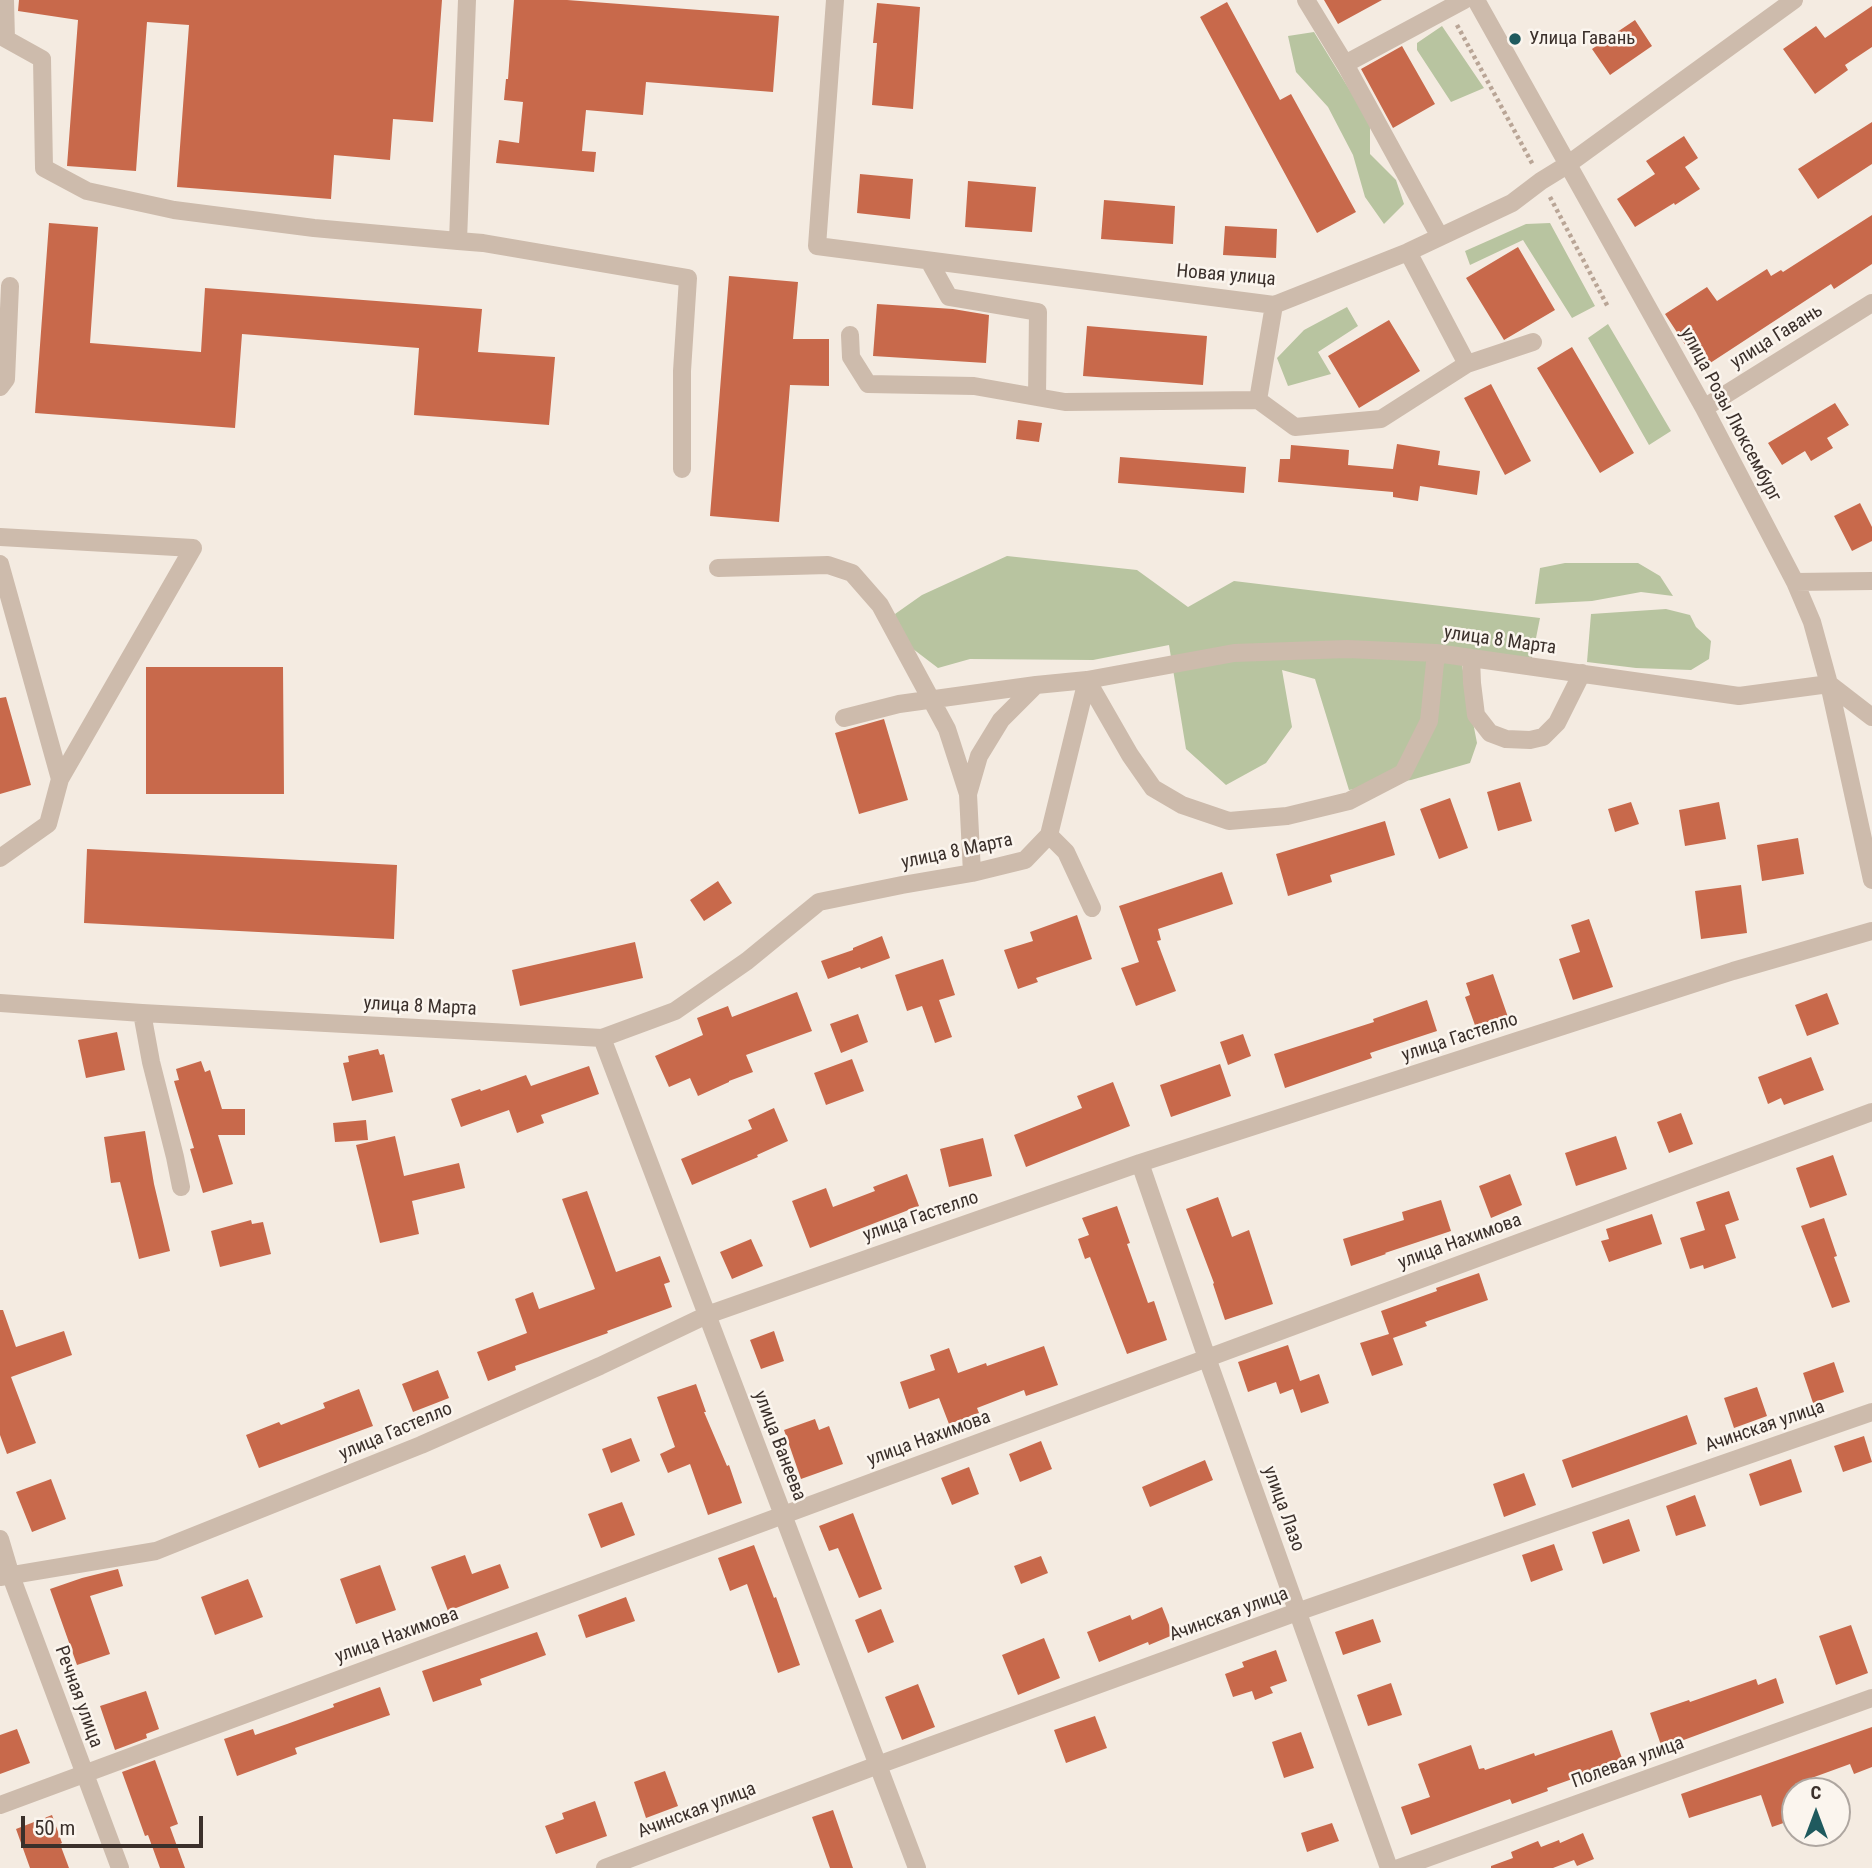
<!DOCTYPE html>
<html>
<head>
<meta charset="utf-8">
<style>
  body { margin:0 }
  #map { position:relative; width:1872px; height:1868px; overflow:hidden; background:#f4ebe1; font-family:"Roboto Condensed",sans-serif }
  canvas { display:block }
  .north { position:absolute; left:1781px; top:1777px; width:70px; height:70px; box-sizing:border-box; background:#fbf5ee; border:2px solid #aea6a0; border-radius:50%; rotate:0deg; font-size:19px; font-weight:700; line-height:28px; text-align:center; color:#3b302b }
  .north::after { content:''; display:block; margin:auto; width:24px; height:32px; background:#1f5a5e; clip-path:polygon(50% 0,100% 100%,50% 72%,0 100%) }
  .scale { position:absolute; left:21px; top:1816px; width:182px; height:32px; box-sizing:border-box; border:4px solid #3b302b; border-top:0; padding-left:9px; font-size:21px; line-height:24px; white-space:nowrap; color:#3b302b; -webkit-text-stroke:5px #fbf5ee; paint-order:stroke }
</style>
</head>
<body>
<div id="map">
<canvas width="1872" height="1868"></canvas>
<div class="north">С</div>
<div class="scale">50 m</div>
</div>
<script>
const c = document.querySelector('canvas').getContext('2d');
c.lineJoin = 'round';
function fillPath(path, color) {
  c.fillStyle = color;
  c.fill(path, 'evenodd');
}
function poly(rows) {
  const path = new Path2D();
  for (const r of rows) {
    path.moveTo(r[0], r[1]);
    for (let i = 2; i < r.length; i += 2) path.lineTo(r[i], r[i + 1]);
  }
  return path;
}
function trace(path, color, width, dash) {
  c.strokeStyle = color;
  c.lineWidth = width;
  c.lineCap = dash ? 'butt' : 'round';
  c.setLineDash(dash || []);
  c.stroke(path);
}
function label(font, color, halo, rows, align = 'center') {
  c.font = font + ' "Roboto Condensed",sans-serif';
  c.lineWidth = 5;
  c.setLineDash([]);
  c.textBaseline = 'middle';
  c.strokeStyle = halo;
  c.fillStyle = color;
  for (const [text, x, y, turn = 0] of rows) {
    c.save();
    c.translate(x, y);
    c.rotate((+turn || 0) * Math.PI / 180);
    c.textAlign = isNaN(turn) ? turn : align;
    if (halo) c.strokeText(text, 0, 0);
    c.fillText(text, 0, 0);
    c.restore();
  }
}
const green = poly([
  [1442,26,1484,88,1451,102,1417,50,1417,43],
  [1314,32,1370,123,1370,154,1396,180,1404,204,1384,224,1365,197,1353,155,1328,107,1296,72,1288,36],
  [1550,223,1595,306,1572,318,1523,240,1470,265,1465,251,1526,224],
  [1347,307,1358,326,1318,352,1331,374,1288,386,1277,358,1304,330],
  [1608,324,1671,431,1649,445,1588,338],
  [1007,556,1137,570,1188,607,1234,581,1540,618,1532,658,1459,650,1477,743,1470,763,1411,780,1349,790,1315,679,1282,670,1292,727,1266,763,1226,785,1186,749,1169,645,1093,660,970,659,938,668,900,639,895,614,922,595],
  [1565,563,1638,563,1660,576,1673,596,1641,592,1592,601,1535,604,1540,568],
  [1666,609,1690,615,1696,627,1711,641,1709,659,1691,670,1636,668,1587,662,1591,614]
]);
const building = poly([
  [19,0,442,0,433,122,393,119,390,160,334,155,331,199,177,187,189,25,147,22,136,171,67,166,78,20,18,11],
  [514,0,567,0,779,16,773,92,646,82,643,115,586,110,582,151,596,152,594,172,496,163,499,140,519,143,523,102,504,100,506,79,508,79],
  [1324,0,1382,0,1338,24],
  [1227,2,1280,100,1291,94,1356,212,1317,233,1200,17],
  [877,3,920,7,913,109,872,105,877,43,873,43],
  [1872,6,1872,47,1845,65,1848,70,1815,94,1783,49,1816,26,1825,38],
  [1635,20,1652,46,1610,75,1592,49],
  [1402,46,1435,104,1393,128,1361,69],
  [1872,122,1872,164,1818,199,1798,169],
  [1684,136,1698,158,1685,167,1700,189,1675,205,1674,203,1635,227,1617,199,1655,174,1646,161],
  [860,174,913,179,910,219,857,213],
  [968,181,1036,187,1032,232,965,227],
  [1104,200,1175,206,1173,244,1101,239],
  [1872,215,1872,264,1834,289,1831,284,1701,369,1665,314,1707,287,1717,301,1767,269,1771,276,1781,270,1783,272],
  [49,223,98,227,90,343,201,352,205,288,482,309,478,352,555,357,549,425,414,415,419,348,242,334,235,428,35,413],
  [1225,226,1277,229,1276,258,1223,255],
  [1518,247,1555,310,1504,340,1466,278],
  [729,276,798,282,793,339,829,339,829,386,790,385,779,522,710,516],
  [877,304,953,309,989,315,986,363,873,356],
  [1389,320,1420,371,1359,408,1328,356],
  [1087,326,1207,336,1203,385,1083,376],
  [1572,347,1634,453,1600,473,1537,368],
  [1491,384,1531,461,1505,475,1464,398],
  [1835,403,1849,425,1827,438,1833,448,1811,461,1805,451,1782,465,1768,443],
  [1018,420,1042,423,1039,442,1016,439],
  [1397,444,1440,451,1438,465,1480,471,1477,495,1420,486,1418,501,1393,497,1393,492,1278,482,1280,459,1290,459,1291,445,1349,450,1348,465,1393,469],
  [1120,457,1246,467,1244,493,1118,483],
  [1860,503,1872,527,1872,541,1852,551,1834,516],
  [146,667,283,667,284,794,146,794],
  [6,697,31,785,0,794,0,698],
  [884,719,908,800,859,814,835,733],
  [1520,782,1532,821,1498,831,1487,792],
  [1450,798,1468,848,1439,859,1420,809],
  [1631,802,1639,824,1615,832,1608,809],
  [1719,802,1726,839,1685,846,1679,810],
  [1385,821,1395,855,1330,875,1332,882,1288,896,1276,854],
  [1798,838,1804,874,1762,881,1757,845],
  [87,849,397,865,394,939,84,923],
  [1222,872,1233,904,1158,929,1161,940,1157,941,1176,991,1136,1006,1121,968,1139,962,1119,906],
  [718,881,732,903,704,921,690,900],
  [1741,885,1747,933,1701,939,1695,891],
  [1077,915,1092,959,1036,978,1038,982,1018,989,1004,950,1033,941,1030,932],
  [1589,919,1613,987,1573,1000,1559,959,1580,952,1571,925],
  [882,936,890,958,861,969,860,967,828,979,821,961,853,950,853,948],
  [635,942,643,978,520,1006,512,970],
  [943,959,955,995,939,1000,952,1037,935,1043,922,1006,907,1011,895,975],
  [1493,974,1509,1020,1477,1031,1465,997,1470,995,1466,983],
  [797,992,812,1031,746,1055,753,1072,729,1081,729,1082,698,1096,690,1078,669,1087,655,1056,703,1035,697,1018,728,1006,732,1017],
  [1827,993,1839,1024,1807,1036,1795,1005],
  [1427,1000,1437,1031,1370,1053,1372,1058,1285,1088,1274,1054,1374,1022,1373,1019],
  [858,1014,868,1042,841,1053,830,1024],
  [117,1032,125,1070,86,1078,78,1040],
  [1243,1034,1251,1056,1228,1065,1220,1042],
  [378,1049,380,1055,384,1054,393,1092,352,1101,343,1063,349,1062,348,1056],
  [1811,1057,1824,1090,1784,1105,1781,1098,1768,1104,1758,1077],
  [852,1059,864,1091,826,1105,814,1073],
  [201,1061,205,1072,210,1070,222,1109,245,1109,245,1135,218,1135,233,1184,203,1193,190,1149,194,1148,174,1081,179,1080,176,1069],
  [1220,1064,1231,1096,1171,1117,1160,1085],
  [589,1066,599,1094,541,1115,544,1123,517,1133,509,1110,461,1127,451,1099,480,1089,481,1091,526,1075,531,1086],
  [1113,1082,1130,1126,1026,1167,1014,1135,1082,1108,1077,1096],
  [774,1108,788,1141,757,1155,758,1157,692,1185,681,1159,752,1129,748,1120],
  [1681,1113,1693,1144,1669,1153,1657,1122],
  [366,1120,368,1140,335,1142,333,1123],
  [145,1131,154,1184,170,1251,139,1259,120,1182,111,1183,104,1137],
  [395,1136,404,1176,459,1163,465,1188,412,1201,419,1234,380,1243,356,1145],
  [1616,1136,1627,1169,1576,1186,1565,1153],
  [983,1138,992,1176,949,1187,940,1149],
  [1833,1155,1847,1195,1810,1208,1796,1168],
  [907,1174,919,1206,810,1248,792,1201,826,1188,833,1207,875,1191,873,1187],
  [1510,1174,1522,1205,1491,1218,1479,1186],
  [587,1191,616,1272,660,1256,670,1282,664,1284,672,1307,607,1331,608,1333,515,1366,516,1370,488,1381,477,1352,527,1333,515,1299,533,1292,539,1309,595,1289,562,1199],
  [1729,1191,1739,1220,1725,1225,1736,1258,1704,1269,1703,1265,1690,1269,1680,1238,1705,1230,1696,1202],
  [1218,1197,1232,1237,1249,1230,1273,1304,1225,1320,1213,1284,1214,1283,1186,1209],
  [1441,1200,1451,1231,1385,1253,1386,1254,1351,1266,1343,1239,1404,1220,1402,1212],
  [1117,1206,1130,1243,1127,1244,1148,1303,1154,1301,1167,1340,1127,1354,1090,1257,1085,1259,1078,1239,1089,1235,1082,1218],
  [1652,1214,1662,1244,1609,1262,1601,1241,1609,1239,1606,1229],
  [1824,1218,1837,1256,1834,1257,1850,1302,1832,1308,1801,1226],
  [251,1220,252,1224,263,1222,271,1254,220,1267,211,1231],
  [751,1239,763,1266,732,1279,720,1252],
  [1479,1273,1488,1300,1425,1322,1427,1326,1393,1338,1403,1365,1372,1376,1360,1343,1389,1334,1381,1311,1437,1291,1436,1288],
  [0,1310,3,1310,16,1347,64,1331,72,1355,11,1377,36,1443,7,1454,0,1435],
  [774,1331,784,1361,761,1369,750,1340],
  [1288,1345,1300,1381,1319,1374,1329,1403,1301,1413,1293,1389,1280,1394,1276,1382,1248,1392,1238,1362],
  [1044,1346,1058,1385,1026,1396,1024,1390,977,1408,979,1413,949,1424,939,1398,909,1409,900,1382,935,1370,930,1355,949,1348,958,1373,986,1363,987,1366],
  [1834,1362,1844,1392,1813,1403,1803,1373],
  [438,1370,449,1398,413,1412,402,1384],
  [696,1384,706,1412,704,1412,727,1466,729,1465,742,1503,708,1515,690,1464,668,1473,660,1454,675,1447,657,1397],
  [1757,1387,1767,1416,1734,1428,1724,1398],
  [359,1389,373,1426,259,1468,246,1435,279,1422,281,1425,325,1408,323,1403],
  [1687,1415,1697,1444,1572,1488,1562,1460],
  [815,1419,819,1430,829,1426,843,1464,801,1479,784,1430],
  [1864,1436,1872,1462,1843,1472,1834,1446],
  [631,1438,640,1461,611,1473,602,1449],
  [1041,1441,1052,1469,1020,1482,1009,1454],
  [1791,1459,1802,1492,1760,1506,1749,1474],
  [1205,1460,1213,1480,1150,1507,1142,1487],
  [969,1467,979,1494,952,1505,941,1478],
  [1524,1473,1536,1505,1504,1517,1493,1484],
  [51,1479,66,1519,32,1532,16,1492],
  [1695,1495,1706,1526,1676,1536,1666,1506],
  [622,1502,635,1535,601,1548,588,1514],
  [853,1513,882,1589,859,1598,838,1548,829,1551,819,1526],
  [1629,1519,1640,1551,1603,1564,1592,1532],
  [1554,1544,1563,1570,1531,1582,1522,1555],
  [754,1545,774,1598,776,1597,800,1665,778,1673,747,1584,730,1591,718,1558],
  [465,1555,472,1574,500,1564,509,1588,448,1611,431,1567],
  [1041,1556,1048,1573,1021,1584,1014,1566],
  [380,1565,396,1610,356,1624,340,1579],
  [118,1569,123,1586,90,1596,110,1654,77,1665,50,1589,82,1578],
  [248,1579,263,1617,215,1635,201,1597],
  [626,1597,635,1621,586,1638,578,1615],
  [1162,1607,1173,1635,1149,1645,1148,1642,1099,1662,1087,1632,1130,1615,1132,1620],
  [881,1609,894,1642,868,1653,855,1620],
  [1373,1619,1381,1642,1343,1655,1335,1632],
  [1851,1625,1868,1673,1836,1685,1819,1636],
  [537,1632,546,1655,480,1679,482,1685,433,1702,422,1671],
  [1044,1638,1060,1678,1018,1695,1002,1655],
  [1276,1650,1287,1681,1270,1687,1273,1693,1255,1700,1252,1691,1233,1697,1225,1674,1244,1667,1242,1662],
  [1776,1678,1784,1703,1662,1748,1650,1713,1689,1700,1690,1702,1756,1679,1758,1685],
  [1391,1683,1402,1715,1368,1726,1357,1695],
  [918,1684,935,1727,902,1740,885,1697],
  [380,1687,390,1715,295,1748,297,1754,237,1776,224,1739,253,1729,255,1735,287,1724,334,1707,333,1704],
  [146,1691,159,1729,146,1734,147,1738,115,1750,100,1706],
  [1095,1716,1107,1748,1066,1763,1054,1730],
  [1872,1727,1872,1767,1854,1774,1850,1764,1795,1784,1795,1819,1772,1827,1761,1795,1689,1818,1681,1794],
  [17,1729,30,1763,0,1774,0,1735],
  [1612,1730,1623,1761,1547,1788,1548,1791,1512,1804,1510,1799,1411,1835,1401,1807,1430,1797,1418,1764,1471,1745,1479,1769,1484,1768,1485,1770,1534,1753,1535,1756],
  [1301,1732,1314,1768,1284,1778,1272,1742],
  [155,1760,178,1824,170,1827,185,1868,160,1868,148,1835,145,1836,122,1772],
  [665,1771,678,1806,646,1818,634,1782],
  [595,1801,607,1836,556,1854,545,1826,564,1819,562,1813],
  [833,1810,853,1868,830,1868,812,1817],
  [52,1815,62,1843,60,1844,69,1868,30,1868,16,1829],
  [1332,1823,1339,1841,1307,1852,1301,1833],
  [1583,1833,1594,1859,1577,1866,1574,1860,1553,1868,1491,1868,1491,1866,1513,1858,1511,1852,1538,1841,1541,1847,1559,1840,1560,1843]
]);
const path = poly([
  [1457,25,1533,165],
  [1550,197,1608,307]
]);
const minor = poly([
  [5,0,6,39,42,59,44,168,87,191,174,210,314,228,458,241],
  [467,0,458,241,483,243,688,278,682,371,682,469],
  [835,0,817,246,1274,305,1408,252,1512,203,1541,181,1567,165,1794,0],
  [1306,0,1345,64,1440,237],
  [1476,0,1704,408,1795,582,1812,622,1829,684,1872,880],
  [1345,64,1464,0],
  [1408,252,1467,364],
  [929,261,949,297,1038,312,1037,397],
  [850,335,851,357,868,384,974,386,1065,402,1258,400,1295,427,1381,419,1467,364,1533,342],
  [0,387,6,379,10,286],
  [1258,400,1274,305],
  [1704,408,1872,303],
  [0,537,193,548,60,779,48,824,0,858],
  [0,564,60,779],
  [718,568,828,565,852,573,880,605,947,729,968,794],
  [1795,582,1872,581],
  [1471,658,1472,683,1476,715,1490,733,1506,739,1530,740,1543,737,1557,723,1582,673],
  [1087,680,1130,755,1153,788,1182,805,1229,821,1287,816,1349,801,1403,773,1429,721,1436,653],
  [1829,684,1872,717],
  [844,718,899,704,1036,685,1087,680,1234,653,1347,649,1436,653,1739,696,1829,684],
  [1049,835,1066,852,1092,908],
  [972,873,968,794,979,756,1001,720,1036,685],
  [0,1003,142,1013,602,1038,675,1011,747,961,819,902,902,885,972,873,1025,860,1049,835,1087,680],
  [142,1013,151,1062,175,1157,181,1187],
  [602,1038,917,1868],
  [1140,1163,1207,1358,1389,1868],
  [0,1539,11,1576,120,1868],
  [0,1577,156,1551,421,1445,600,1366,707,1315,1140,1163,1733,971,1872,931],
  [0,1805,1872,1112],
  [605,1868,878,1765,1297,1612,1872,1412],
  [1399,1868,1872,1698]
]);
const markers = [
  [1515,39,7,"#1f5a5e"]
];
const poiNames = [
  ["Улица Гавань",1529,39]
];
const streetNames = [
  ["Новая улица",1226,276,5],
  ["улица Гавань",1777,337,-32],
  ["улица Розы Люксембург",1730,415,62],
  ["улица 8 Марта",1500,641,8],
  ["улица 8 Марта",957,852,-12],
  ["улица 8 Марта",420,1007,3],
  ["улица Гастелло",1460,1038,-18],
  ["улица Гастелло",921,1217,-19],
  ["улица Нахимова",1460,1242,-20],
  ["Ачинская улица",1765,1427,-19],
  ["улица Гастелло",396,1432,-23],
  ["улица Нахимова",929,1439,-20],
  ["улица Ванеева",779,1446,69],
  ["улица Лазо",1283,1509,70],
  ["Ачинская улица",1229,1615,-20],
  ["улица Нахимова",397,1636,-20],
  ["Речная улица",78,1697,70],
  ["Полевая улица",1628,1763,-20],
  ["Ачинская улица",697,1811,-21]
];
fillPath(green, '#b8c4a0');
fillPath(building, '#c8694b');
trace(path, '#b9a596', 4.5, [3.5, 3.5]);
trace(minor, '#cdbbac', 18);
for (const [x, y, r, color] of markers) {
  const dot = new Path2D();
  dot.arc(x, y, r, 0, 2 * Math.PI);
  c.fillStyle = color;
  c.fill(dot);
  trace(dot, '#fbf5ee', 2.5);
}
label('19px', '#3b302b', '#fbf5ee', poiNames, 'left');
label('19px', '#3b302b', '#fbf5ee', streetNames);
</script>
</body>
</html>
